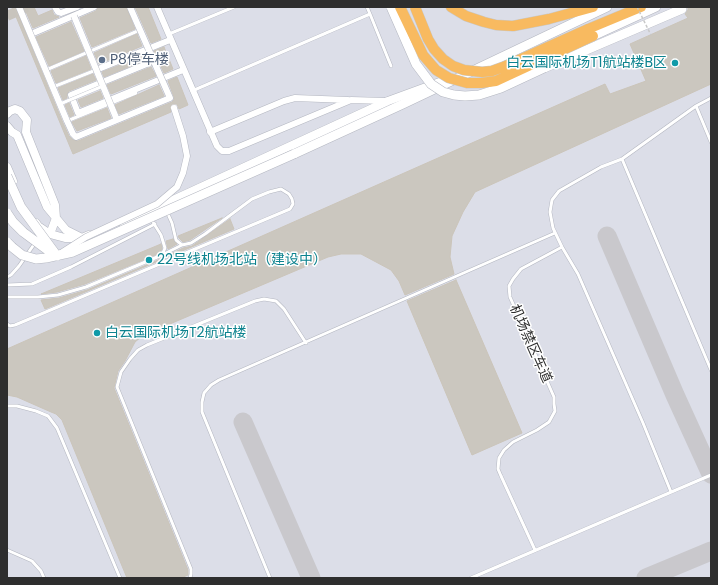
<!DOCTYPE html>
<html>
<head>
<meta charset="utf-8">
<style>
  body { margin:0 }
  #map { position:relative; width:718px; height:585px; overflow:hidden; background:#efe9e1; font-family:Poppins,sans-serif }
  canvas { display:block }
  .frame { position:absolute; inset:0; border:8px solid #2e2e2e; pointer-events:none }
</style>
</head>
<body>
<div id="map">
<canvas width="718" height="585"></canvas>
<div class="frame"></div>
</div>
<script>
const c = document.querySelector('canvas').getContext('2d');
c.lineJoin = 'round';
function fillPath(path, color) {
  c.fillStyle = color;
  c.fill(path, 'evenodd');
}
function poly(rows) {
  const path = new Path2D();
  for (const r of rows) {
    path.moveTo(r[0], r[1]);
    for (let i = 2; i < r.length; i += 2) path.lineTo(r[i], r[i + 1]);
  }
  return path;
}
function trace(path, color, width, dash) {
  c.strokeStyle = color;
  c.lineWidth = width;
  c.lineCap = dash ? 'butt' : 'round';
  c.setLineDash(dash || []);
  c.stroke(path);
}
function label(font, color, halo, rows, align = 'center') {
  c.font = font + ' Poppins,"Noto Sans SC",sans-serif';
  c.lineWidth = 3;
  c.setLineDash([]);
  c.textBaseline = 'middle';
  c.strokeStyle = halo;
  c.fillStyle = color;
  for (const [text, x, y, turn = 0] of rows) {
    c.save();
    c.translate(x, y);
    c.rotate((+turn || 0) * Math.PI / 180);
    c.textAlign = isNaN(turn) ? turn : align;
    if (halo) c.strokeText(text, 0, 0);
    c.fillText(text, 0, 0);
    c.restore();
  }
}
const airport = poly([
  [7,7,711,7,711,578,7,578]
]);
const taxiway = poly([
  [607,236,675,395,711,474],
  [243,422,311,578],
  [646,578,711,551]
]);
const building = poly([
  [12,7,15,7,63,123,69,136,73,140,78,141,172,102,174,100,174,97,168,81,177,77,188,105,179,109,177,104,172,104,170,107,171,112,73,154,12,7],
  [24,7,34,7,38,16,52,10,54,15,59,17,33,28,24,7],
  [98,7,126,7,135,29,92,47,80,18,96,11,98,7],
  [135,7,148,7,161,39,151,43,135,7],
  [688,7,711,7,711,84,475,192,463,212,452,236,450,257,454,274,405,295,399,281,391,270,361,254,341,254,328,257,158,329,141,337,135,342,125,361,118,371,114,388,188,570,188,575,181,578,127,578,62,420,56,414,51,412,17,397,7,395,7,349,605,84,610,94,646,81,630,44,688,18,685,14,688,10,688,7],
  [71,22,84,51,49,66,36,37,71,22],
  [137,34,142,46,99,64,94,53,137,34],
  [164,47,173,69,164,73,154,51,164,47],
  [146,55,148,59,104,77,102,72,146,55],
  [86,56,91,69,56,83,51,71,86,56],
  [151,67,156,76,111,94,107,85,151,67],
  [93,74,96,80,69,91,67,94,67,98,63,100,58,88,93,74],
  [159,85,164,96,119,114,115,105,159,85],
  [100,91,103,98,81,107,78,100,100,91],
  [69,103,74,115,70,117,65,105,69,103],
  [107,108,111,118,77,131,72,122,107,108],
  [222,218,190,240,183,242,179,238,178,236,222,218],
  [230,219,234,229,45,309,41,300,59,298,87,290,163,258,183,248,192,246,230,219],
  [173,239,177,244,168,249,166,241,173,239],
  [161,244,162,248,160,253,85,284,57,292,41,294,161,244],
  [456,280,522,433,472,455,407,301,456,280]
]);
const trunkTunnel = poly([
  [7,16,27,7]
]);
const service = poly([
  [367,7,370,14],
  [169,34,234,7],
  [46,70,140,30],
  [53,87,96,70],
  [192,91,370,14,391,66],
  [696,106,711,98],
  [67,121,136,93],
  [622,159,711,370],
  [562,247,578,274,643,423,671,492],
  [162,255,182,245],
  [7,277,11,275,19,266,35,243],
  [7,285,32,284,71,267,155,224],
  [7,297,38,297,58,295,86,287,162,255,165,248,161,235,151,219],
  [7,324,10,326,15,325,290,209,293,204,292,199,289,194,281,189,269,192,252,199,205,234,191,243,182,245,176,240,172,223,167,212],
  [7,406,17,406,36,411,48,416,57,428,120,578],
  [7,550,32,561,41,571,44,578],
  [535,550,501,476,498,469,499,458,504,450,513,442,537,430,549,422,555,411,554,404,554,397,510,297,509,286,513,279,521,269,562,247,553,228,550,212,552,200,559,191,601,167,622,159,696,106,711,142],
  [190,578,191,574,191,569,117,387,121,372,130,359,138,350,147,345,255,301,264,299,276,301,284,309,306,343],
  [270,578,202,412,202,402,204,393,211,385,219,380,555,233],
  [471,578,711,475]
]);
const minor = poly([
  [55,7,58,12,61,13,77,7],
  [157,7,217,146,222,151,229,151,351,100,385,101],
  [31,34,94,7],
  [154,61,71,95,78,113,183,70],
  [96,70,170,40],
  [210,132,284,101,295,98,348,100]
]);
const tertiary = poly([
  [7,114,10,111,15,109,20,111,27,120,26,132,55,205,56,218,50,234],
  [7,126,12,132,17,135,47,207,66,230,80,237],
  [7,167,13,181],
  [36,223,38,226,50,234,65,238,82,238,89,235],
  [123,223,388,101,448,79]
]);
const secondary = poly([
  [593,36,656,7],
  [544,68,682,9],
  [294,154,403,104,607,7]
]);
const trunk = poly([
  [451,7,466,16,484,22,496,25,513,26,549,19,593,7],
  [588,29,641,7]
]);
const pathBridge = poly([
  [637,7,651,35]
]);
const serviceBridge = poly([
  [60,104,103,86]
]);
const minorBridge = poly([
  [19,7,67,121,73,134,76,137,170,98,130,7],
  [74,16,117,120],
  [61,253,86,237,157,204,177,187,183,173,187,156,183,136,174,108]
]);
const secondaryBridge = poly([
  [391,7,416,64,431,84,443,92,454,95,465,96,479,95,501,88,544,68],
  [7,176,21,207,57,256],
  [7,213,13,222,23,232,50,252],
  [7,242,12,247,22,255,36,259,46,258,73,252,294,154]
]);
const trunkBridge = poly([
  [400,7,423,55,436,70,449,78,467,83,481,83,496,81,593,36],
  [415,7,428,39,434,49,443,59,453,66,464,70,482,72,492,71,503,67,588,29]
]);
const markers = [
  [102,60,4,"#5c6f8a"],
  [675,63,4,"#0f9aa8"],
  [149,260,4,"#0f9aa8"],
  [97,333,4,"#0f9aa8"]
];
const serviceNames = [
  ["P8停车楼",110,60]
];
const cultureNames = [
  ["白云国际机场T1航站楼B区",667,63,"right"],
  ["22号线机场北站（建设中）",157,260],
  ["白云国际机场T2航站楼",105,333]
];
const streetNames = [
  ["机场禁区车道",530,344,66]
];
fillPath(airport, '#dcdee8');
trace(taxiway, '#c9c8cc', 19);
fillPath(building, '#cbc7bf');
trace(building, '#cbc5ba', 1);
trace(trunkTunnel, '#c8c4bd', 10, [10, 5]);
trace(service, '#b4b7c1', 4);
trace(minor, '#b4b7c1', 7);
trace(tertiary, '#b4b7c1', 9);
trace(secondary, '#b4b7c1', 10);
trace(trunk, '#c9c9c9', 11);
trace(service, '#fff', 3);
trace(minor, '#fff', 6);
trace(tertiary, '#fff', 8);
trace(secondary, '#fff', 9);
trace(trunk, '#f8ba60', 10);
trace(serviceBridge, '#b4b7c1', 4, []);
trace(minorBridge, '#b4b7c1', 7, []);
trace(secondaryBridge, '#b4b7c1', 10, []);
trace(trunkBridge, '#c9c9c9', 11, []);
trace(pathBridge, '#c9c9c9', 1.5, [3, 2]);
trace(serviceBridge, '#fff', 3);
trace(minorBridge, '#fff', 6);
trace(secondaryBridge, '#fff', 9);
trace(trunkBridge, '#f8ba60', 10);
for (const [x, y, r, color] of markers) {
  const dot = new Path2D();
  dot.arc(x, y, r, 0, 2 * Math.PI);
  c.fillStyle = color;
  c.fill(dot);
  trace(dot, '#fff', 1.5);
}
label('14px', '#4e5e75', '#fff', serviceNames, 'left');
label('14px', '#0d838f', '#fff', cultureNames, 'left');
label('14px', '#2e2e2e', '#fff', streetNames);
</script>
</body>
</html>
